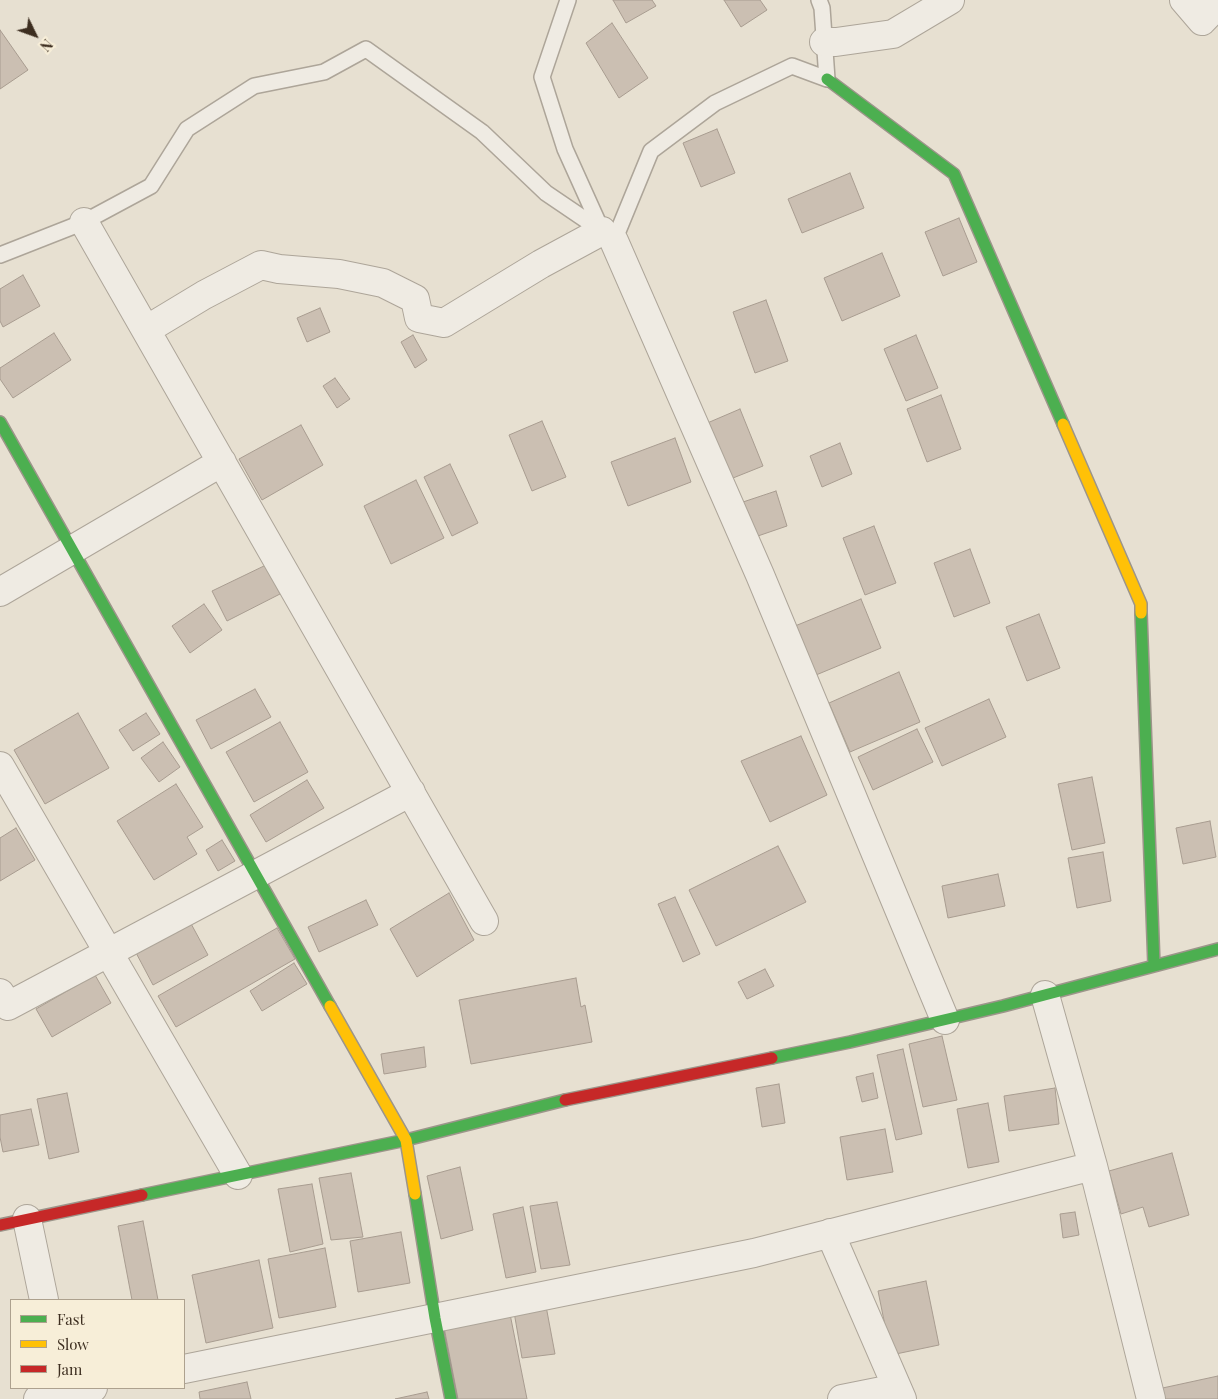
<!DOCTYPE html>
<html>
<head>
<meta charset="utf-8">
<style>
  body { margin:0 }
  #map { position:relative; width:1218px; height:1399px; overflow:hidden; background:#e7e0d1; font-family:"Playfair Display",serif }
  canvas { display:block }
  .legend { position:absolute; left:10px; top:1299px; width:175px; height:90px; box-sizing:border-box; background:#f7eed8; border:1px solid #ada18e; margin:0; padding:6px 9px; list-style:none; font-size:15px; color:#3d2e20 }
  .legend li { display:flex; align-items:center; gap:10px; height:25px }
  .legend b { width:25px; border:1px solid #ada18e }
  .north { position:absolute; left:10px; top:10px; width:50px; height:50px; -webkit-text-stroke:4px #f7eed8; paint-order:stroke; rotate:132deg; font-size:14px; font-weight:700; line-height:20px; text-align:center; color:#3d2e20 }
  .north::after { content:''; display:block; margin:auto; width:18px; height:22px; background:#3d2e20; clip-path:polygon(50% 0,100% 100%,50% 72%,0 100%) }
</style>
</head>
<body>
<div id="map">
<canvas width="1218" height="1399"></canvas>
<ul class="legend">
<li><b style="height:6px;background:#4caf50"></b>Fast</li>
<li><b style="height:6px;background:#ffc107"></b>Slow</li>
<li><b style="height:6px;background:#c62828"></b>Jam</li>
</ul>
<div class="north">N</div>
</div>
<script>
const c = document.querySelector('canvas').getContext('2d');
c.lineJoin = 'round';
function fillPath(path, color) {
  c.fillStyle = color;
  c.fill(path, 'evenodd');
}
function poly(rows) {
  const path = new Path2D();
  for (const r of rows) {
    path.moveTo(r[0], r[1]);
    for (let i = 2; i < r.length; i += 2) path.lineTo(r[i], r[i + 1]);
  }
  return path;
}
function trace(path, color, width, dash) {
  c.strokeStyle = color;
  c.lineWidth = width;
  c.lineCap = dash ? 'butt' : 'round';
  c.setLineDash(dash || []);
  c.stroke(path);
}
const building = poly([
  [613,0,652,0,656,6,626,23,613,0],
  [724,0,760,0,767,10,741,27,724,0],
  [612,23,648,78,619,98,586,43,612,23],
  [0,30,28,70,0,89,0,30],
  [717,129,735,173,701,187,683,143,717,129],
  [850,173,864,208,802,233,788,199,850,173],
  [959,218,977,262,943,276,925,232,959,218],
  [882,253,900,296,842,321,824,278,882,253],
  [23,275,40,306,3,327,0,321,0,289,23,275],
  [766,300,788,361,755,373,733,312,766,300],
  [320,308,330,332,307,342,297,318,320,308],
  [54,333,71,360,13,398,0,379,0,368,54,333],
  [413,335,427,360,415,368,401,342,413,335],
  [916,335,938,388,906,401,884,349,916,335],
  [335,378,350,399,337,408,323,386,335,378],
  [941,395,961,449,927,462,907,409,941,395],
  [740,409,763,466,728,480,705,424,740,409],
  [542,421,566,477,532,491,509,435,542,421],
  [301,425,323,465,262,500,239,459,301,425],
  [675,438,691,482,628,506,611,462,675,438],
  [840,443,852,474,822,487,810,456,840,443],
  [450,464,478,523,452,536,424,477,450,464],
  [416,480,444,538,391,564,364,506,416,480],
  [776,491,787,526,752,538,740,503,776,491],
  [874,526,896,583,865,595,843,538,874,526],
  [970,549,990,603,954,617,934,563,970,549],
  [266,565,280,594,227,621,212,591,266,565],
  [861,599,881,648,816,675,795,626,861,599],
  [204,604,222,630,190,653,172,626,204,604],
  [1039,614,1060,668,1027,681,1006,627,1039,614],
  [899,672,920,722,850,752,829,703,899,672],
  [255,689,271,717,211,749,196,720,255,689],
  [989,699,1006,737,942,766,925,728,989,699],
  [78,713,109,768,45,804,14,750,78,713],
  [146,713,160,734,133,751,119,730,146,713],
  [280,722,308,772,254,802,226,752,280,722],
  [917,729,933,762,873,790,858,757,917,729],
  [801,736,827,795,770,822,741,761,801,736],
  [163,742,180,767,159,782,141,758,163,742],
  [1092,777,1105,843,1072,850,1058,784,1092,777],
  [307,780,324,808,266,842,250,815,307,780],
  [176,784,203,827,187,837,197,854,154,880,117,821,176,784],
  [1210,821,1216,857,1183,864,1176,828,1210,821],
  [16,828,35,860,0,881,0,838,16,828],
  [222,840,235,861,218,871,206,850,222,840],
  [778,846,806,902,716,946,689,890,778,846],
  [1103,852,1111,901,1077,908,1068,858,1103,852],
  [998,874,1005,906,948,918,942,886,998,874],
  [449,893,474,940,417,977,390,929,449,893],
  [675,897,700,954,683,962,658,904,675,897],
  [366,900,378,925,319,952,308,927,366,900],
  [189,920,208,955,153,985,134,949,189,920],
  [277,928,295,959,176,1027,158,996,277,928],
  [294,963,307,984,262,1011,250,991,294,963],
  [765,969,774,986,747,999,738,982,765,969],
  [95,975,111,1003,52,1037,36,1009,95,975],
  [576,978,581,1007,585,1005,592,1042,471,1064,459,1000,576,978],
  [942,1036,957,1100,923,1107,909,1044,942,1036],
  [424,1047,426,1067,384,1074,381,1054,424,1047],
  [903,1049,922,1134,896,1140,877,1055,903,1049],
  [873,1073,878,1098,862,1102,856,1077,873,1073],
  [779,1084,785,1123,762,1127,756,1088,779,1084],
  [1055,1088,1059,1124,1009,1131,1004,1096,1055,1088],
  [67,1093,79,1152,49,1159,37,1099,67,1093],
  [988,1103,999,1162,968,1168,957,1109,988,1103],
  [31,1109,39,1145,3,1152,0,1137,0,1115,31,1109],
  [885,1129,893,1172,847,1180,840,1137,885,1129],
  [1172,1153,1189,1215,1149,1227,1143,1207,1121,1214,1109,1171,1172,1153],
  [460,1167,473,1230,441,1239,427,1176,460,1167],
  [351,1173,363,1237,331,1240,319,1178,351,1173],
  [312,1184,323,1244,290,1252,278,1189,312,1184],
  [557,1202,570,1265,541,1269,530,1206,557,1202],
  [523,1207,536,1272,506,1278,493,1214,523,1207],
  [1075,1212,1079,1235,1063,1238,1060,1214,1075,1212],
  [143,1221,158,1300,132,1300,118,1226,143,1221],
  [401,1232,410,1283,358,1292,350,1241,401,1232],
  [325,1248,336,1307,279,1318,268,1259,325,1248],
  [259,1260,273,1328,206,1343,192,1275,259,1260],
  [926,1281,939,1345,891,1355,878,1291,926,1281],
  [546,1306,555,1354,522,1358,514,1312,546,1306],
  [510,1314,527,1399,458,1399,444,1327,510,1314],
  [1218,1376,1218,1399,1160,1399,1158,1389,1218,1376],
  [247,1382,251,1399,200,1399,199,1392,247,1382],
  [427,1392,429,1399,395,1399,427,1392]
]);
const lane = poly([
  [568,0,542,77,565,149,602,231],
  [0,255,84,222,151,186,187,129,254,86,324,72,366,49,482,132,546,193,602,231,614,241,651,151,715,103,792,66,827,79,822,8,819,0]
]);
const street = poly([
  [1184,0,1202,21,1218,4],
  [824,42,836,42,893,34,950,0],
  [84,222,484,921],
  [614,241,760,575,945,1020],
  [146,330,204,295,261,265,279,269,339,274,383,283,415,299,419,318,444,323,541,264,602,231],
  [0,592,222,462],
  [0,766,238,1175],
  [0,993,8,1006,411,792],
  [1045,995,1093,1166,1151,1399],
  [27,1219,44,1300],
  [830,1233,902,1399],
  [184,1369,754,1253,1093,1166],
  [38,1399,93,1388],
  [842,1399,897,1388]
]);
const fast = poly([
  [827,79,954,174,1063,424],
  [0,422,330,1006],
  [1141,613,1154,966],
  [772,1058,850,1042,1003,1006,1218,949],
  [415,1194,435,1318,451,1399],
  [142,1195,406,1140,565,1100]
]);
const slow = poly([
  [1063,424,1141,604,1141,613],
  [330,1006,406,1140,415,1194]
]);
const jam = poly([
  [565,1100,772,1058],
  [0,1225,142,1195]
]);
fillPath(building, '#cbbfb2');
trace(building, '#a89c90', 1);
trace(lane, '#ada599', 18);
trace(street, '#ada599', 30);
trace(fast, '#9c958a', 14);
trace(slow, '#9c958a', 14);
trace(jam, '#9c958a', 14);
trace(lane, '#efebe3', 15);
trace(street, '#efebe3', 28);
trace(fast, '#4caf50', 11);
trace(slow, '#ffc107', 11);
trace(jam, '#c62828', 11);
</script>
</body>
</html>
